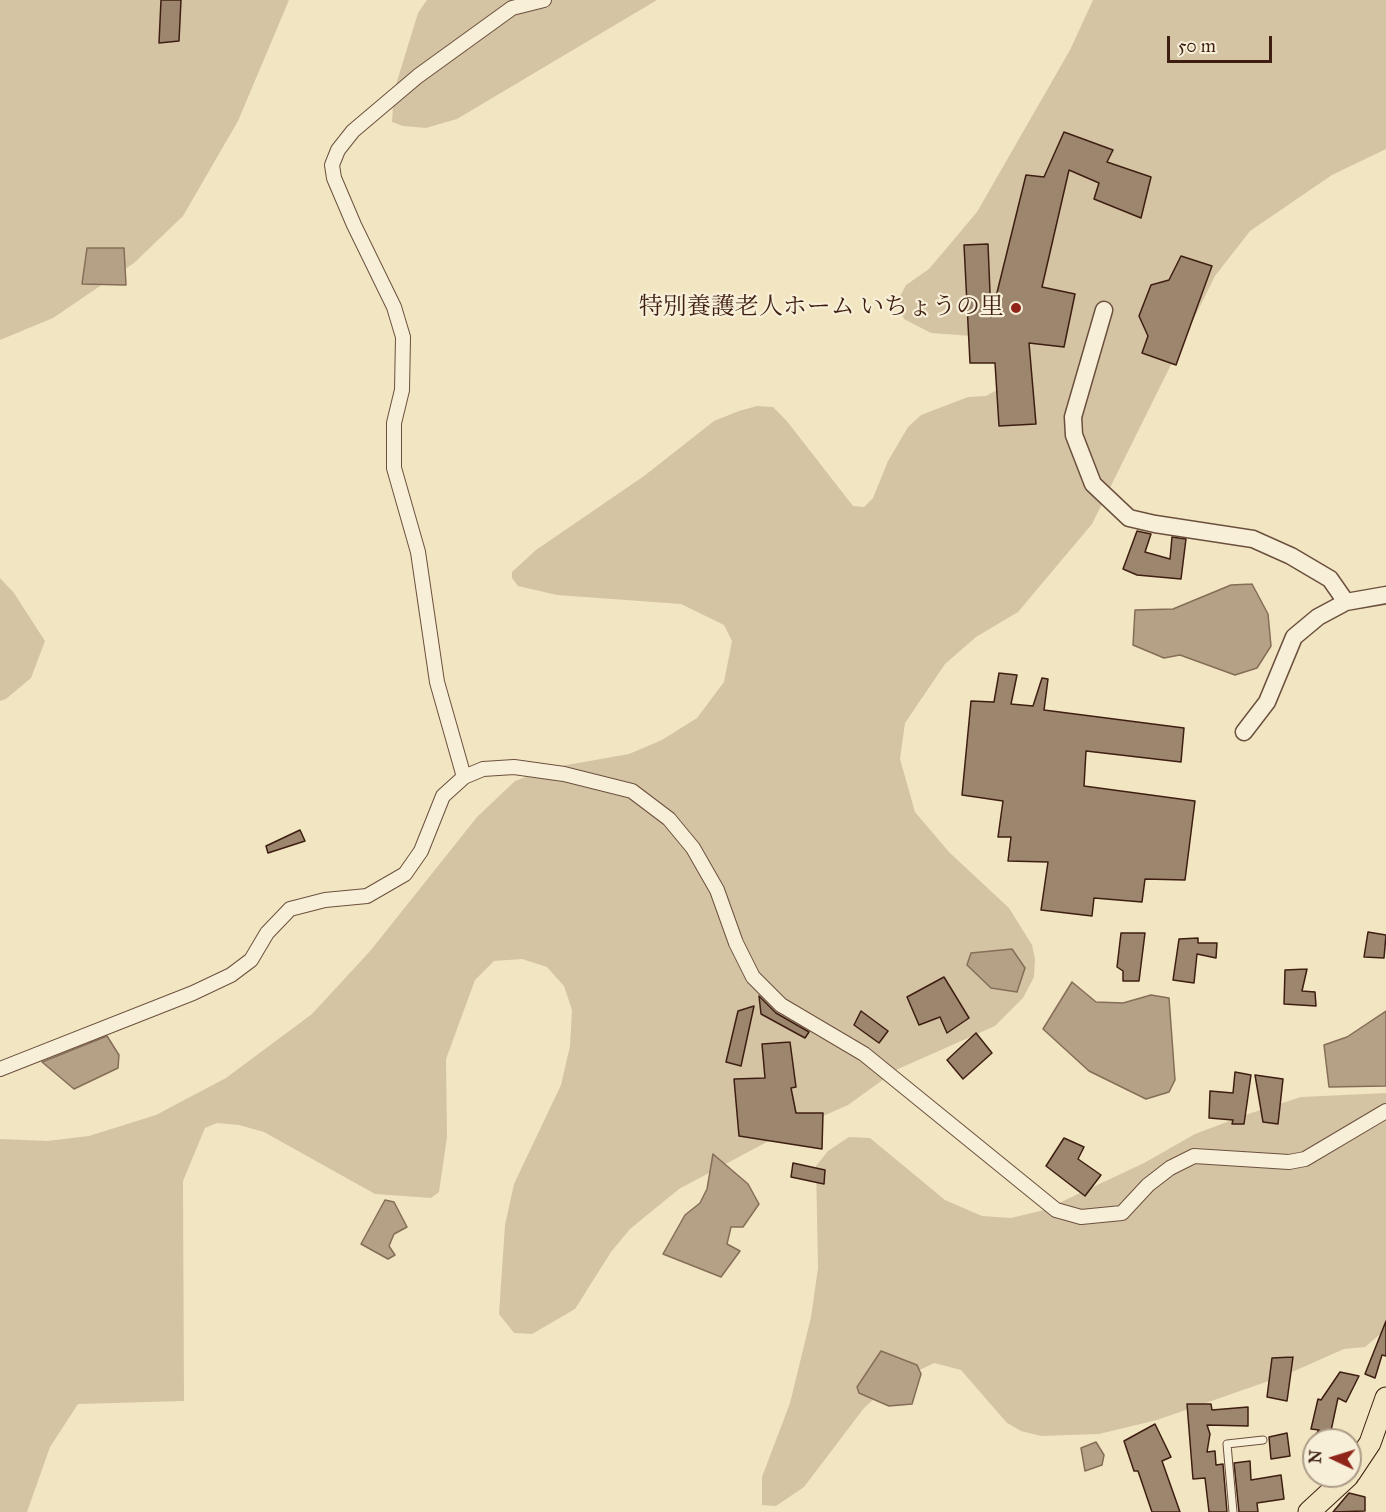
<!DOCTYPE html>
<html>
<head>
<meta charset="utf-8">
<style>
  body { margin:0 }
  #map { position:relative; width:1386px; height:1512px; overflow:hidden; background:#f2e6c2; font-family:"IM FELL Great Primer",serif }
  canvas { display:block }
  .north { position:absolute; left:1302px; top:1428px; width:60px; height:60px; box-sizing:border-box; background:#f7efd7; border:2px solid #ad9b88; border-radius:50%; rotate:274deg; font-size:16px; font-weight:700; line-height:24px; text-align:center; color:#3f1e12 }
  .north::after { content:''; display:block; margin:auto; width:21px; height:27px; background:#8f2418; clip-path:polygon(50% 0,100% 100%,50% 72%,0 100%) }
  .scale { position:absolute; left:1167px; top:36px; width:105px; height:27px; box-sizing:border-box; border:3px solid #3f1e12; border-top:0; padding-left:8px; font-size:18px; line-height:21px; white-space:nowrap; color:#3f1e12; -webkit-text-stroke:4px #f7efd7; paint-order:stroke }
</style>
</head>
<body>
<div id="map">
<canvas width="1386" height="1512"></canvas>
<div class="north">N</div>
<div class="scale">50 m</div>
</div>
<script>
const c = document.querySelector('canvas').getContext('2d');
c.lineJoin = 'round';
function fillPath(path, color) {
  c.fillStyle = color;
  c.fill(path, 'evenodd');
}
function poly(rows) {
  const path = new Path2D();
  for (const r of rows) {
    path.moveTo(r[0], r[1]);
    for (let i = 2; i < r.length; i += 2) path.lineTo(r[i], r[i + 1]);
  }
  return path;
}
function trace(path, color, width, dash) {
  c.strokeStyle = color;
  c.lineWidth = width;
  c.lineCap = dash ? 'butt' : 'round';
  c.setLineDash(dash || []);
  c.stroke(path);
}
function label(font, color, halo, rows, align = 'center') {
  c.font = font + ' "IM FELL Great Primer","Noto Serif JP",serif';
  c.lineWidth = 4.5;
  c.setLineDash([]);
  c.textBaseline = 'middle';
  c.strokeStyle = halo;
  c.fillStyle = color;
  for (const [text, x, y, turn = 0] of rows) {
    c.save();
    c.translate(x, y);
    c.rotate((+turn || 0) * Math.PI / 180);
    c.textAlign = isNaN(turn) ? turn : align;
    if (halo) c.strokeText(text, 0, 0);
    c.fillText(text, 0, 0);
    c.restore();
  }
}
const green = poly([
  [0,0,289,0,238,121,183,216,134,263,53,318,0,340],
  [427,0,657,0,457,119,426,128,403,126,392,122,394,91,418,13],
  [1093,0,1386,0,1386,149,1332,175,1250,231,1215,276,1092,524,1018,612,976,637,945,664,905,723,900,759,915,812,949,852,1009,908,1032,945,1035,959,1034,977,1023,998,995,1026,898,1069,848,1105,778,1136,679,1189,630,1229,611,1252,575,1309,532,1334,514,1333,499,1314,505,1225,514,1184,561,1085,570,1046,572,1010,564,986,547,967,522,959,494,961,475,980,446,1059,447,1137,439,1192,431,1198,375,1194,264,1132,239,1125,217,1123,205,1128,183,1181,184,1401,78,1404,50,1447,27,1512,0,1512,0,1139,47,1141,89,1136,156,1115,226,1078,312,1014,371,950,477,817,515,781,550,768,629,754,662,740,697,718,724,682,732,641,724,625,681,604,557,595,518,586,512,578,512,572,536,550,644,476,714,421,739,411,757,406,773,407,786,420,853,506,864,507,873,498,888,461,908,427,921,415,968,397,986,396,1004,386,1011,374,972,336,931,333,904,319,897,302,906,285,929,269,977,212,1070,50],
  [0,578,14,593,45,641,31,678,6,699,0,701],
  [1386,1093,1386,1329,1365,1347,1344,1349,1283,1376,1157,1420,1099,1434,1041,1436,1021,1431,1007,1423,961,1370,934,1363,891,1384,864,1408,804,1487,776,1506,762,1505,762,1477,790,1403,811,1317,818,1268,816,1166,828,1151,849,1137,870,1138,945,1200,982,1216,1011,1218,1044,1210,1144,1163,1195,1134,1248,1114,1301,1097]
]);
const water = poly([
  [87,248,124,248,126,285,82,284,87,248],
  [1252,584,1268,614,1271,646,1257,668,1235,675,1180,655,1164,658,1133,645,1135,610,1173,609,1231,585,1252,584],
  [1012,949,1025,968,1017,992,991,988,967,965,971,953,1012,949],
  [1072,982,1096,1002,1123,1003,1151,995,1169,998,1175,1080,1169,1092,1146,1099,1089,1071,1043,1029,1072,982],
  [1386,1011,1386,1086,1329,1087,1324,1045,1347,1037,1386,1011],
  [107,1036,119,1055,118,1068,74,1089,42,1062,107,1036],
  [713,1154,748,1184,759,1204,743,1227,731,1227,727,1244,740,1251,721,1277,663,1254,685,1215,700,1203,707,1189,713,1154],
  [385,1200,394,1202,407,1227,394,1234,389,1246,395,1255,388,1259,361,1244,385,1200],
  [881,1351,917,1365,921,1374,912,1404,889,1406,859,1393,857,1387,881,1351],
  [1096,1442,1104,1455,1102,1465,1085,1471,1081,1448,1096,1442]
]);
const building = poly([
  [161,0,181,0,179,41,159,43,161,0],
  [1064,132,1113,150,1107,162,1151,177,1141,218,1094,199,1099,183,1069,170,1042,287,1075,294,1064,347,1029,343,1036,424,999,426,995,363,970,363,964,245,988,244,991,317,1026,175,1044,177,1064,132],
  [1181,256,1212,266,1176,365,1142,353,1148,336,1139,316,1151,285,1169,280,1181,256],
  [1137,531,1151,534,1145,552,1170,559,1172,537,1186,539,1181,579,1137,575,1123,569,1137,531],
  [999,673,1017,675,1011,704,1033,706,1042,678,1048,679,1044,710,1184,728,1181,762,1086,751,1084,786,1195,801,1185,880,1145,879,1142,902,1094,898,1092,916,1041,910,1048,862,1008,861,1011,837,998,837,1003,801,962,795,971,701,994,702,999,673],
  [300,830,305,841,268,853,266,846,300,830],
  [1368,932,1386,935,1384,958,1364,957,1368,932],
  [1121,933,1145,933,1139,981,1123,981,1123,971,1117,967,1121,933],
  [1198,938,1198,943,1217,943,1216,958,1197,954,1194,983,1173,980,1179,939,1198,938],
  [1307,969,1302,991,1315,992,1316,1006,1284,1004,1285,970,1307,969],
  [944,977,969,1018,947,1033,940,1017,919,1025,907,997,944,977],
  [759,996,776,1013,809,1032,805,1038,761,1014,759,996],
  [754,1006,741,1066,726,1062,738,1011,754,1006],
  [861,1011,888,1031,879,1043,854,1025,861,1011],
  [976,1033,992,1053,963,1079,947,1060,976,1033],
  [790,1042,796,1087,791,1088,796,1113,823,1113,822,1149,739,1136,734,1079,765,1078,762,1044,790,1042],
  [1235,1072,1251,1075,1244,1124,1232,1124,1233,1120,1209,1118,1210,1091,1233,1093,1235,1072],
  [1255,1075,1283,1079,1278,1124,1263,1122,1255,1075],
  [1064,1138,1084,1147,1078,1159,1101,1175,1085,1196,1046,1166,1064,1138],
  [793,1163,825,1170,824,1184,791,1177,793,1163],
  [1386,1321,1386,1356,1382,1355,1375,1378,1365,1374,1386,1321],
  [1293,1357,1287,1401,1267,1397,1272,1358,1293,1357],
  [1340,1372,1359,1376,1346,1402,1338,1398,1329,1440,1312,1440,1319,1430,1311,1429,1318,1399,1321,1400,1340,1372],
  [1187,1404,1211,1404,1212,1410,1248,1407,1248,1426,1207,1425,1210,1434,1207,1452,1215,1451,1216,1465,1223,1464,1227,1512,1209,1512,1205,1478,1193,1479,1187,1404],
  [1155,1424,1171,1457,1162,1461,1180,1512,1152,1512,1138,1471,1134,1471,1124,1441,1155,1424],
  [1287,1433,1290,1456,1271,1459,1269,1437,1287,1433],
  [1250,1461,1251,1480,1281,1475,1284,1499,1257,1503,1258,1512,1239,1512,1234,1463,1250,1461],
  [1349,1493,1365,1497,1365,1511,1333,1512,1349,1493]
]);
const service = poly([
  [1233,1512,1227,1444,1263,1440]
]);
const minor = poly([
  [464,777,437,682,418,552,394,468,394,423,402,390,403,337,394,307,354,225,334,178,332,165,338,150,353,131,418,76,512,8,544,0],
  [0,1069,193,993,231,975,251,960,267,933,290,909,325,900,367,896,405,874,421,851,443,796,464,777,483,769,514,767,564,774,632,791,669,819,693,848,717,890,736,943,753,977,781,1005,864,1054,1056,1210,1081,1217,1122,1213,1148,1185,1170,1168,1194,1156,1289,1162,1305,1159,1386,1111]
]);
const tertiary = poly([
  [1104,310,1073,417,1074,435,1093,484,1129,518,1155,524,1253,539,1291,556,1330,579,1346,602],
  [1244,732,1267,702,1294,637,1318,617,1346,602,1386,595]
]);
const primary = poly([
  [1350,1473,1370,1443,1386,1398],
  [1309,1512,1348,1476]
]);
const markers = [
  [1016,308,6,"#8f2418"]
];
const poiNames = [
  ["特別養護老人ホーム いちょうの里",1004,308]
];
fillPath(green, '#d4c4a4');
fillPath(water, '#b5a286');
trace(water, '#866d58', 1.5);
fillPath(building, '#9c866e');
trace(building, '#3f1e12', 1.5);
trace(service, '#6c503e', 9);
trace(minor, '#6c503e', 16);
trace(tertiary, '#6c503e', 19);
trace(primary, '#3f1e12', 23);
trace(service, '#f7efd7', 7);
trace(minor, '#f7efd7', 14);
trace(tertiary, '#f7efd7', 16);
trace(primary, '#f2e6c2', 21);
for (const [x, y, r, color] of markers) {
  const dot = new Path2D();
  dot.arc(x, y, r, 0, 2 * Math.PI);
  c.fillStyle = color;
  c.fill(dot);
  trace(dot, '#f7efd7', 2);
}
label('24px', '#3f1e12', '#f7efd7', poiNames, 'right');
</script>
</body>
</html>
